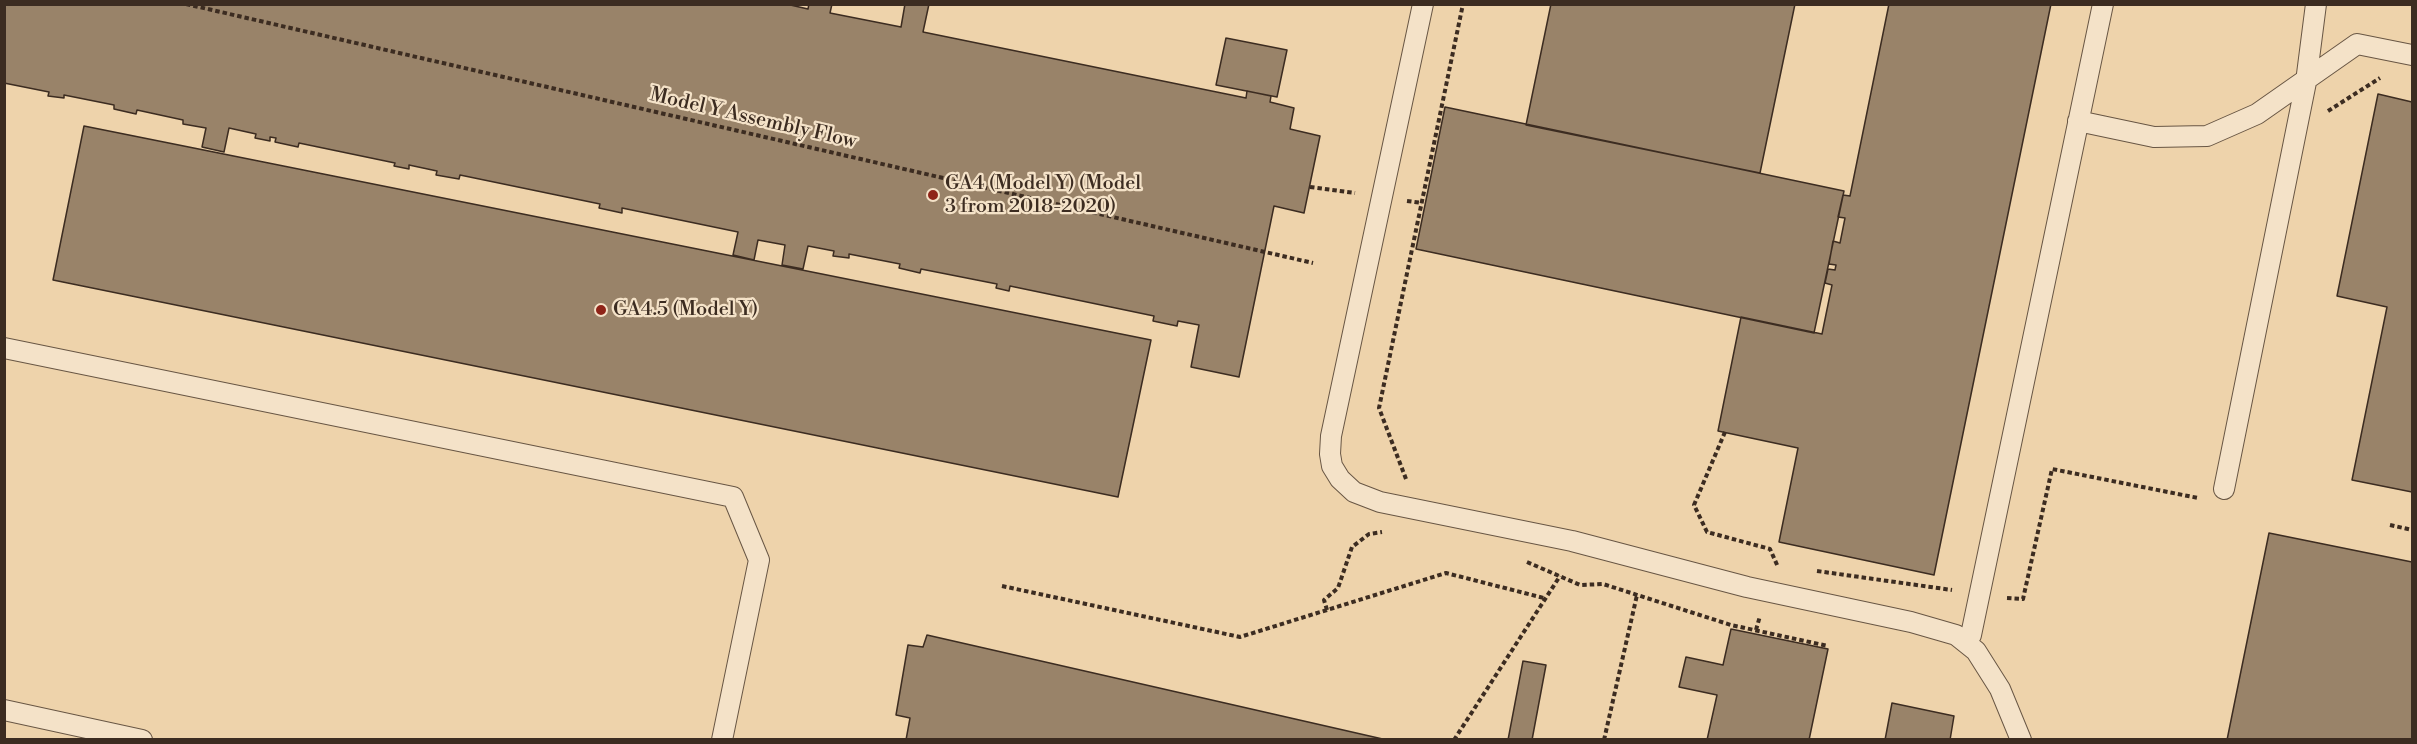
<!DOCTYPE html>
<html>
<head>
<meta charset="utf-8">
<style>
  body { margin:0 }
  #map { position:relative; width:2417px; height:744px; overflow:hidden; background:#eed3ab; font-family:"Libre Bodoni",serif }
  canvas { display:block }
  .frame { position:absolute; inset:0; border:6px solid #3c2c21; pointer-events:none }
</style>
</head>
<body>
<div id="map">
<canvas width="2417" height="744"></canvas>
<div class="frame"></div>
</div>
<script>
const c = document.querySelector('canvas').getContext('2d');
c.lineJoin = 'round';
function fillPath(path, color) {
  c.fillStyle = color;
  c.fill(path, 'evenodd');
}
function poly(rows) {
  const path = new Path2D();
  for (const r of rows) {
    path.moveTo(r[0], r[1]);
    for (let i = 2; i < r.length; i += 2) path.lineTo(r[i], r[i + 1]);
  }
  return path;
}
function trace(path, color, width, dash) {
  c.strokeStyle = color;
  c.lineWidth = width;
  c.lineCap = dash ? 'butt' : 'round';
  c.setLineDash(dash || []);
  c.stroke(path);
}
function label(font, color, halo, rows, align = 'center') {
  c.font = font + ' "Libre Bodoni",serif';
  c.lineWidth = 4.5;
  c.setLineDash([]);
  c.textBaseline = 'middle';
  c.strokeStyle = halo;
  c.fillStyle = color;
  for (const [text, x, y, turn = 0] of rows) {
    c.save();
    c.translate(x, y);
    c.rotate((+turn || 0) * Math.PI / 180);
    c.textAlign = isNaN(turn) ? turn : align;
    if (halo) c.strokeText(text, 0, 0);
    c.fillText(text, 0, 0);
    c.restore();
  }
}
const building = poly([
  [4,4,786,4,808,9,809,4,832,4,830,13,901,27,905,4,929,4,923,32,1246,98,1247,91,1271,96,1270,102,1294,108,1290,129,1320,136,1304,213,1274,206,1239,377,1191,367,1199,325,1178,321,1177,326,1153,321,1154,316,1010,286,1009,291,996,288,997,284,921,269,920,273,899,268,900,264,849,254,849,258,833,256,834,251,808,246,803,269,782,265,785,245,758,240,754,260,733,255,738,232,622,208,622,213,599,208,600,204,460,175,459,179,436,175,437,171,409,165,409,169,394,166,395,163,299,143,298,147,275,142,276,138,270,137,270,141,255,138,256,134,229,128,224,152,202,147,206,128,183,124,183,120,137,110,136,114,114,109,114,105,64,95,64,98,48,96,49,92,4,83,4,4],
  [1551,4,1795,4,1760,173,1526,125,1551,4],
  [1889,4,2051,4,1934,575,1779,542,1798,448,1718,431,1741,317,1822,334,1832,285,1825,283,1828,269,1835,270,1836,265,1829,264,1833,241,1840,243,1845,218,1838,217,1843,195,1850,196,1889,4],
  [1226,38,1287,50,1277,97,1216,85,1226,38],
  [2378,94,2412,102,2412,492,2352,480,2387,307,2337,296,2378,94],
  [1445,107,1844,191,1814,333,1416,249,1445,107],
  [84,126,1151,340,1118,497,53,280,84,126],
  [2269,533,2412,562,2412,740,2227,740,2269,533],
  [1731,629,1828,649,1809,740,1707,740,1717,695,1679,687,1686,657,1723,665,1731,629],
  [927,635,1387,740,906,740,910,718,896,715,908,645,923,647,927,635],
  [1523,661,1546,665,1532,740,1508,740,1523,661],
  [1892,703,1954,716,1950,740,1885,740,1892,703]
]);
const path = poly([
  [186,4,1313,263],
  [2328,111,2380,78],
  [1310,187,1355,193],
  [1407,201,1422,203],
  [1725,432,1694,505,1707,532,1770,549,1778,567],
  [1406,479,1379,408,1463,4],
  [2390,525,2412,530],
  [1527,562,1580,585,1603,584,1731,625,1828,646],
  [1817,571,1952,590],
  [1002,586,1240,637,1446,573,1544,598],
  [2007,598,2023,599,2052,469,2198,498],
  [1327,610,1324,600,1338,588,1352,547,1369,534,1382,532],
  [1756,630,1760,616],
  [1454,740,1560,576],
  [1604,740,1637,595]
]);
const lane = poly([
  [1423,4,1331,436,1330,454,1332,466,1340,479,1354,492,1380,502,1572,541,1747,587,1911,622,1956,635,1976,651,2000,689,2021,740],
  [2078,121,2154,137,2207,136,2257,114,2357,44,2412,55],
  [4,348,733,497,759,560,722,740],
  [2224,489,2306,82,2316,4],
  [1967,642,1971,635,2103,4],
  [4,710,142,740]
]);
const markers = [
  [933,195,6,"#8f2418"],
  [601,310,6,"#8f2418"]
];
const streetNames = [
  ["Model Y Assembly Flow",753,119,13]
];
const poiNames = [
  ["GA4 (Model Y) (Model",945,184],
  ["3 from 2018-2020)",945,207],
  ["GA4.5 (Model Y)",613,310]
];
fillPath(building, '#998369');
trace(building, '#3c2c21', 1.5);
trace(lane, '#685644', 22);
trace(path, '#3c2c21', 4, [4.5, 3]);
trace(lane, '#f4e2c8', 20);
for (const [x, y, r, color] of markers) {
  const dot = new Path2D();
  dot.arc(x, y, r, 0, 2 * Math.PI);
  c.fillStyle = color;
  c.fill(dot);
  trace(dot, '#f4e2c8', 2);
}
label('20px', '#3c2c21', '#f4e2c8', streetNames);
label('20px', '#3c2c21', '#f4e2c8', poiNames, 'left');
</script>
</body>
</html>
